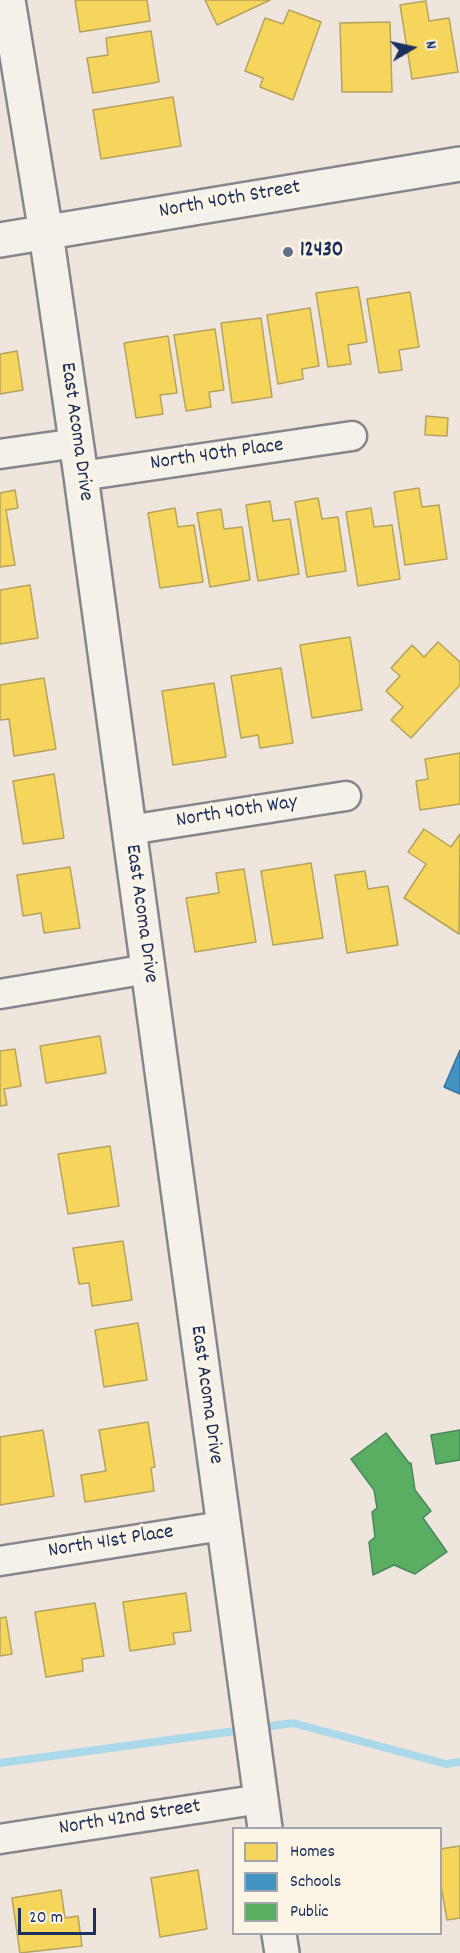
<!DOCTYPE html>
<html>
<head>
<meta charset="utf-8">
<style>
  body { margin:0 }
  #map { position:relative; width:460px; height:1953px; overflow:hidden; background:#eee5dc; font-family:Dekko,sans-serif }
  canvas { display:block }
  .legend { position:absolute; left:232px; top:1827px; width:210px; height:108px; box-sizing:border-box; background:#fcf5e5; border:2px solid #a2a6af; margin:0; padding:8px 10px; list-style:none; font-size:18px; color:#1b2f5e }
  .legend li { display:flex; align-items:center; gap:12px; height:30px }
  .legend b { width:30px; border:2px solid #a2a6af }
  .north { position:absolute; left:382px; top:18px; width:60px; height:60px; -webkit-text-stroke:4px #fcf5e5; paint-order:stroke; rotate:81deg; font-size:16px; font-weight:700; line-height:24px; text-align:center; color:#1b2f5e }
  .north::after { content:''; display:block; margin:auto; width:21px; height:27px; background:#1b2f5e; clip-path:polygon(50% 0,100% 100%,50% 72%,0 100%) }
  .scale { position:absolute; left:18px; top:1908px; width:78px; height:27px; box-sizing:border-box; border:3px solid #1b2f5e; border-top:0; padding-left:8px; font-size:18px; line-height:21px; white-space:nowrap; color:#1b2f5e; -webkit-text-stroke:4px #fcf5e5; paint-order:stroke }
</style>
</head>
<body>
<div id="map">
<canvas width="460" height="1953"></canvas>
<ul class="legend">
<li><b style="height:16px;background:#f6d55c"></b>Homes</li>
<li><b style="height:16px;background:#4393c3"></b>Schools</li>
<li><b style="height:16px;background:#5aae61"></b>Public</li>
</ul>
<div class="north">N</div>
<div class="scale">20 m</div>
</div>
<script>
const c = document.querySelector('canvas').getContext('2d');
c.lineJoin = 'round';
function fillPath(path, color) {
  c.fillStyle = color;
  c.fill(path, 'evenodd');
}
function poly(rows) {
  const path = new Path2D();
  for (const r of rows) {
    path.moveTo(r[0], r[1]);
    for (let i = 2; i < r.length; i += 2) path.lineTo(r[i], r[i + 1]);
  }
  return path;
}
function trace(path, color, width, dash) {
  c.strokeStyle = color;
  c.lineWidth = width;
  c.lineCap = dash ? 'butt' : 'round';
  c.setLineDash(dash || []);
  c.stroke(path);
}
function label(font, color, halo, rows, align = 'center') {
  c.font = font + ' Dekko,sans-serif';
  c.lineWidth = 6;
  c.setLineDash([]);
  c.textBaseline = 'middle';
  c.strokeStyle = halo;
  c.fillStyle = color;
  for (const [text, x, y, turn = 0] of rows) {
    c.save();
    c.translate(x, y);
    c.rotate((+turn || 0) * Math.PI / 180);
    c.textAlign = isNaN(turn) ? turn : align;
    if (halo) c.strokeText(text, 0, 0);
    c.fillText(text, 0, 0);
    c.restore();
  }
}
const homes = poly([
  [75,0,147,0,150,21,80,32,75,0],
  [205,0,270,0,217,25,205,0],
  [426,1,429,21,449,18,458,72,412,79,400,5,426,1],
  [289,10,321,22,293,100,260,87,263,78,245,71,265,18,283,24,289,10],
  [390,22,392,92,342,92,340,23,390,22],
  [151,31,159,82,93,93,87,58,108,55,106,38,151,31],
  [173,97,181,146,101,159,93,110,173,97],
  [358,287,367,342,348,345,351,364,328,367,316,293,358,287],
  [410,292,419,347,399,350,402,370,379,373,367,299,410,292],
  [310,308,319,366,302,369,303,379,278,384,267,315,310,308],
  [261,318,272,397,232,403,221,323,261,318],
  [215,329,224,390,209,392,211,407,186,411,174,335,215,329],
  [168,336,177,393,160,395,163,414,136,418,124,343,168,336],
  [17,351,23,390,0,394,0,354,17,351],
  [426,416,448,418,447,436,425,435,426,416],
  [419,488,422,507,439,505,447,559,405,565,394,492,419,488],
  [15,490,18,508,6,510,15,565,0,567,0,493,15,490],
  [318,498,322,519,338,517,346,571,307,577,295,502,318,498],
  [270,501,273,521,290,519,299,574,258,581,246,505,270,501],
  [175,508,178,527,194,525,203,582,160,588,148,513,175,508],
  [371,508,374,527,392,525,400,579,358,586,346,512,371,508],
  [221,509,224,529,242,527,250,580,210,587,197,513,221,509],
  [30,585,38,638,0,644,0,590,30,585],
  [350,637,362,710,312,718,300,645,350,637],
  [438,642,460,662,460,685,411,738,391,720,403,707,386,691,400,676,391,668,412,645,424,657,438,642],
  [281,668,293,743,260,748,258,735,241,738,231,676,281,668],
  [44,678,56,749,14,756,9,719,0,720,0,685,44,678],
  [214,683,226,757,173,765,162,691,214,683],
  [460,753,460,804,420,810,416,781,428,779,425,759,460,753],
  [54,774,64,838,23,844,13,781,54,774],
  [424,829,451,847,460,834,459,934,404,898,426,864,408,852,424,829],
  [311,863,323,938,273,945,261,871,311,863],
  [70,867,80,928,44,933,41,913,23,916,17,875,70,867],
  [244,869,256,942,195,952,186,898,219,893,216,873,244,869],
  [365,871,368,889,388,886,398,945,347,953,335,875,365,871],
  [100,1036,106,1073,46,1083,40,1046,100,1036],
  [15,1049,21,1086,4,1089,7,1105,0,1106,0,1051,15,1049],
  [110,1146,119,1206,68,1214,58,1154,110,1146],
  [123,1241,132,1300,92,1306,89,1283,79,1284,73,1248,123,1241],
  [138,1323,147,1380,104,1387,95,1330,138,1323],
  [148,1422,155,1467,151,1468,154,1491,85,1502,81,1475,106,1471,99,1430,148,1422],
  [43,1430,54,1496,0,1505,0,1437,43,1430],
  [186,1593,191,1631,173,1633,175,1644,130,1651,123,1602,186,1593],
  [95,1603,104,1656,82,1659,83,1671,46,1677,35,1612,95,1603],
  [6,1617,12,1654,0,1656,0,1618,6,1617],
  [460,1846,460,1918,447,1920,440,1880,440,1849,460,1846],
  [198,1870,207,1929,160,1937,151,1878,198,1870],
  [61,1890,65,1918,78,1916,82,1946,20,1953,12,1898,61,1890]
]);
const schools = poly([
  [460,1050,460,1094,444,1087,460,1050]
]);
const public = poly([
  [460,1430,460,1460,436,1464,431,1435,460,1430],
  [386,1433,409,1463,411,1463,415,1490,431,1511,423,1518,447,1552,415,1574,394,1565,373,1575,369,1542,375,1537,372,1512,377,1508,374,1490,351,1459,386,1433]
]);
const stream = poly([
  [257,1728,293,1723,446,1764,460,1762],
  [0,1763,243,1730]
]);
const street = poly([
  [0,454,77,443],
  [81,476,352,436],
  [129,830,346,796],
  [0,994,148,969],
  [0,1561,222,1526],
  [0,1839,261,1799]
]);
const secondary = poly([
  [8,0,46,233,81,476,265,1828],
  [0,240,460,164],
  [279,1934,282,1953]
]);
const markers = [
  [288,252,6,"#656f8a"]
];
const streetNames = [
  ["North 40th Street",230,201,-10],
  ["East Acoma Drive",75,432,82],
  ["North 40th Place",217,456,-8],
  ["North 40th Way",237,813,-9],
  ["East Acoma Drive",140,914,82],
  ["East Acoma Drive",205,1395,82],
  ["North 41st Place",111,1543,-9],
  ["North 42nd Street",130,1819,-9]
];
const poiNames = [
  ["12430",300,252]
];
fillPath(homes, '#f6d55c');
trace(homes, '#b4a35d', 1.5);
fillPath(schools, '#4393c3');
trace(schools, '#3775a5', 1.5);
fillPath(public, '#5aae61');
trace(public, '#478860', 1.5);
trace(stream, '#aadae9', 8);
trace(street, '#86868b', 33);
trace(secondary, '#86868b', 38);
trace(street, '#f4f0ea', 28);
trace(secondary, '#f4f0ea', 33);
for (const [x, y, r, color] of markers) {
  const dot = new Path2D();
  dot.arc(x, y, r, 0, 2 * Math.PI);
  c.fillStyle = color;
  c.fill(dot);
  trace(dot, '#fcf5e5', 2);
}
label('21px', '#1b2f5e', '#fcf5e5', streetNames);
label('bold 21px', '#1b2f5e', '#fcf5e5', poiNames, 'left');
</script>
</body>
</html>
